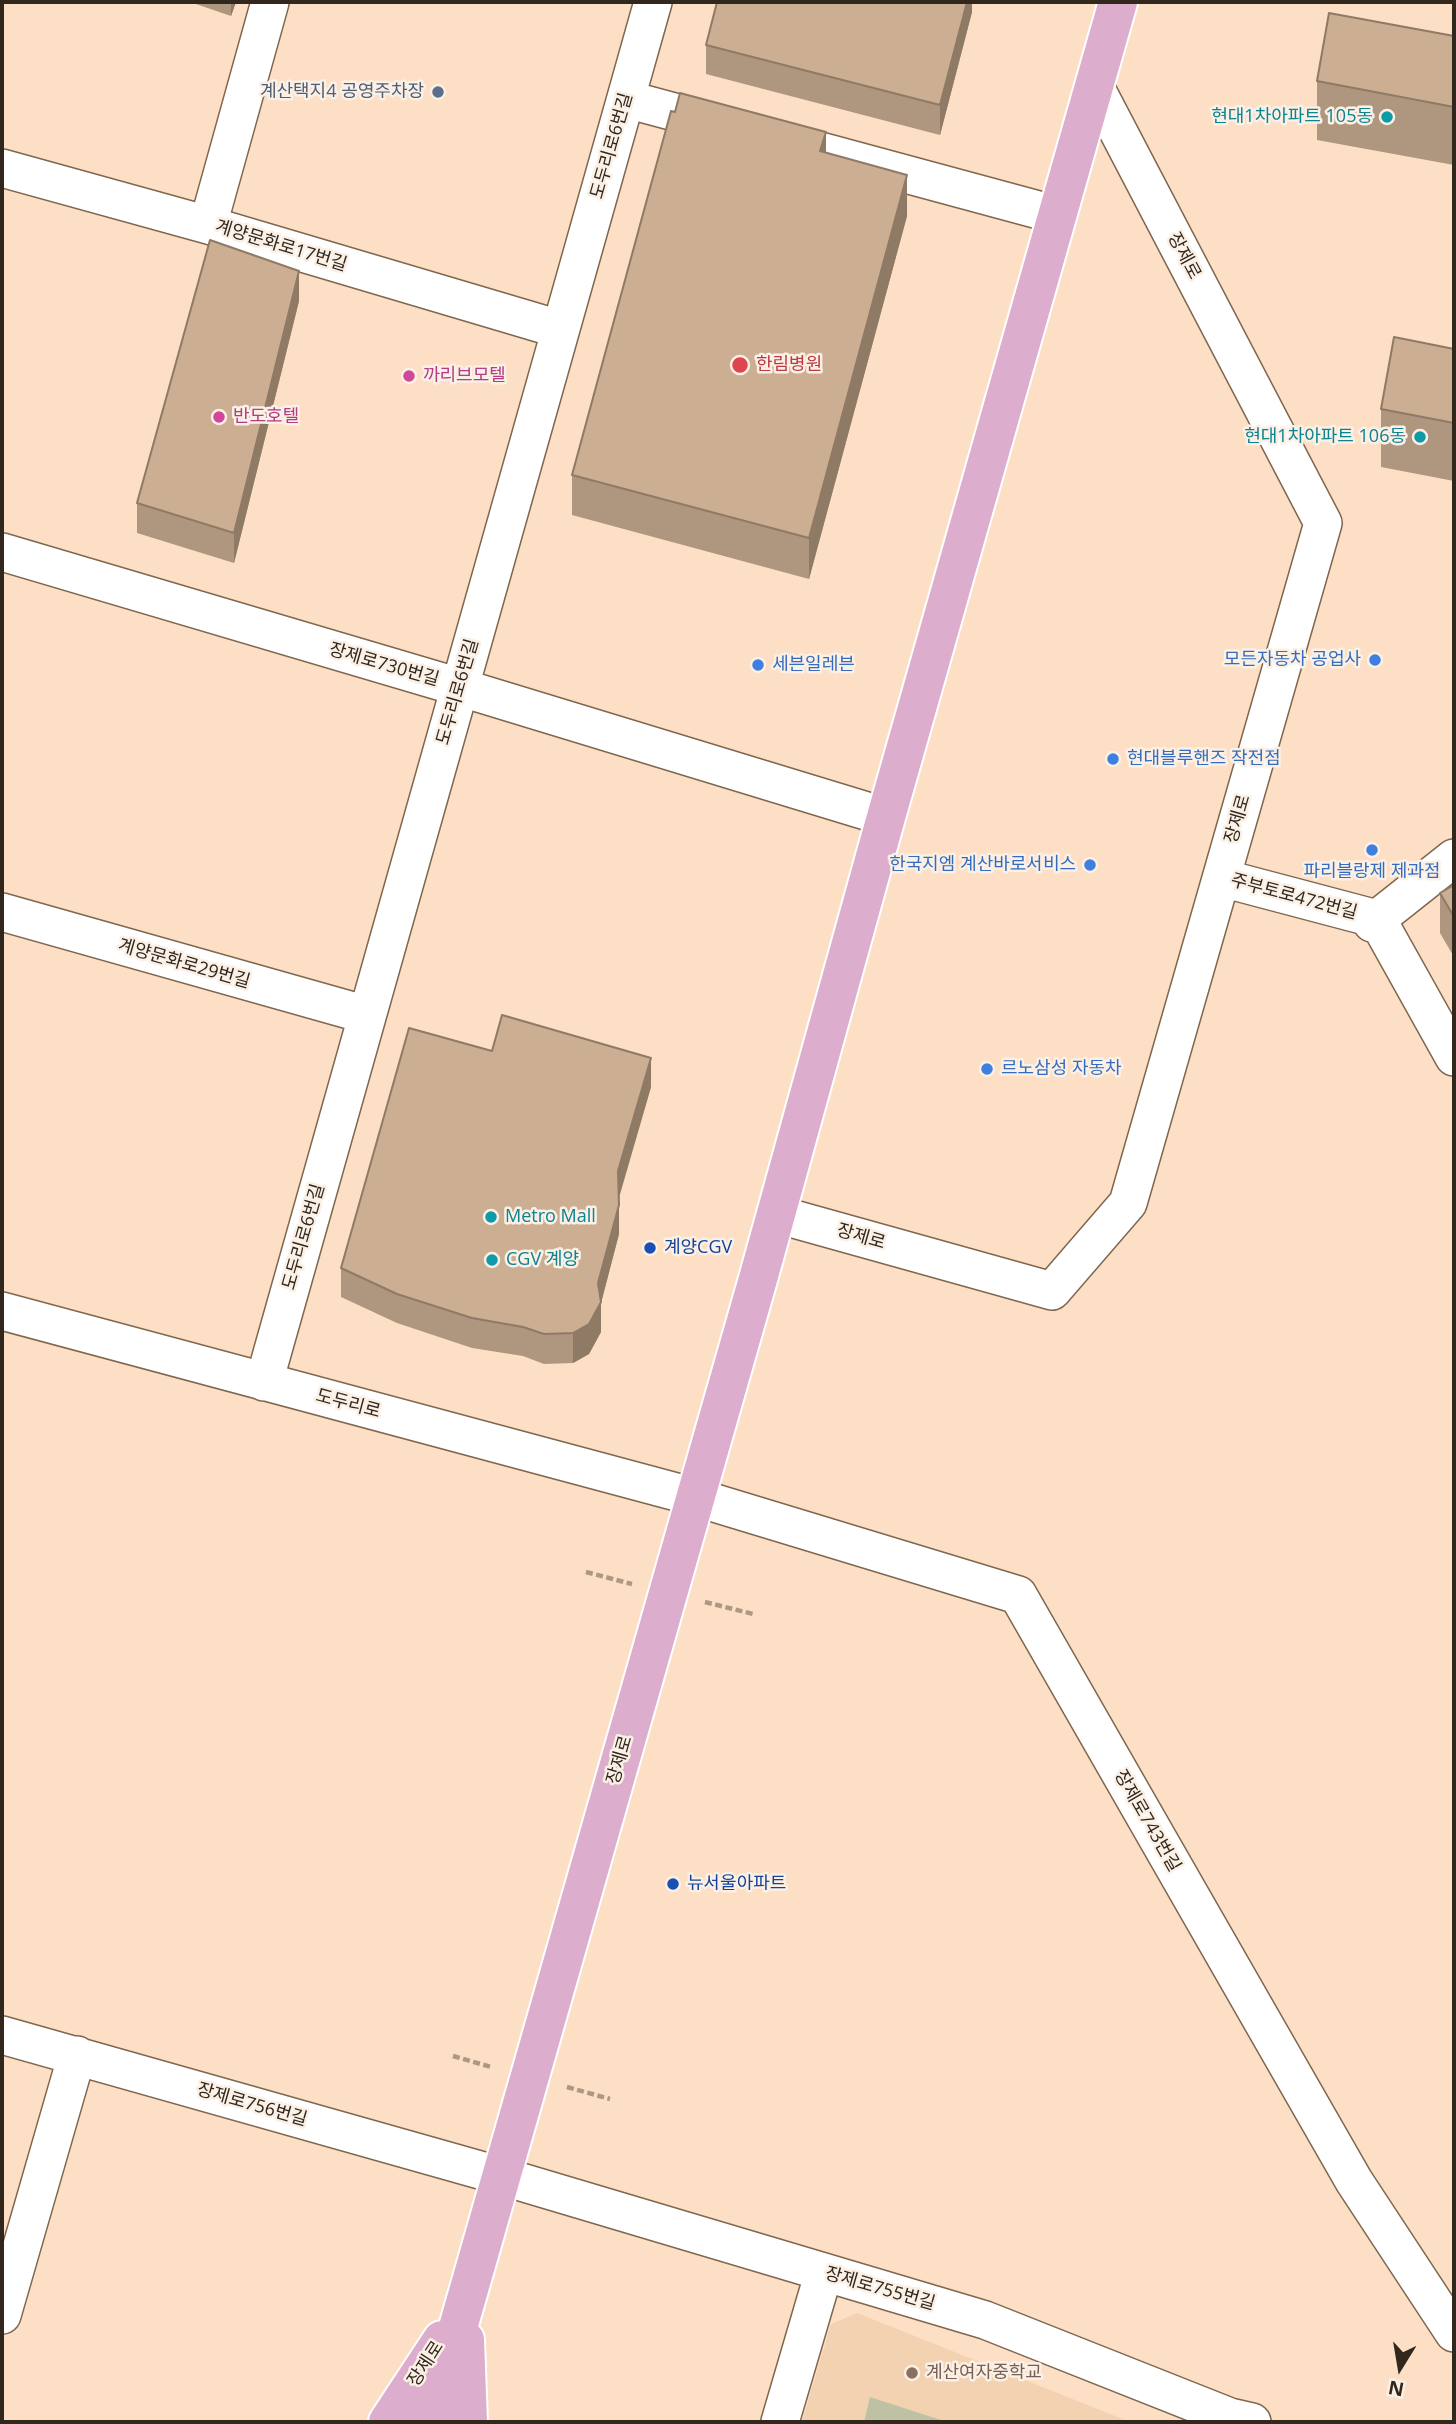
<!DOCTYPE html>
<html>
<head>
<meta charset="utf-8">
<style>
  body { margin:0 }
  #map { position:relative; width:1456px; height:2424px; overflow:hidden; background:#fcdfc4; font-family:"Open Sans",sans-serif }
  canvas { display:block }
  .frame { position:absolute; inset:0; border:4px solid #31271d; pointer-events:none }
  .north { position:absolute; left:1365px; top:2333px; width:70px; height:70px; -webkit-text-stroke:5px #fbf0e5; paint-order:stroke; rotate:191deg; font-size:19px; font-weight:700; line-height:28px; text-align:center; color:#31271d }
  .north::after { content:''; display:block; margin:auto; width:24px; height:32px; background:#31271d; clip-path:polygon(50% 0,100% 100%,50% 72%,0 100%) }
</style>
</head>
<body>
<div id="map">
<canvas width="1456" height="2424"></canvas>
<div class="frame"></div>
<div class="north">N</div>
</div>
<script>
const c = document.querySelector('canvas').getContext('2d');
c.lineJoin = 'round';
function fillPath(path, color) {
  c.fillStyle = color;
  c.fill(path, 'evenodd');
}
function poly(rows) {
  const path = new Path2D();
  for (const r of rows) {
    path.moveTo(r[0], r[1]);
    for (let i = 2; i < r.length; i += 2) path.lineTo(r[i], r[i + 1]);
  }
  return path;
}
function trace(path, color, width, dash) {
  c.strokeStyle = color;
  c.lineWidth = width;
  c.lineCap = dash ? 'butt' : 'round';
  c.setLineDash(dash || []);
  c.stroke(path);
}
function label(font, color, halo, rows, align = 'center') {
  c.font = font + ' "Open Sans","Noto Sans KR",sans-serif';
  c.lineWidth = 5;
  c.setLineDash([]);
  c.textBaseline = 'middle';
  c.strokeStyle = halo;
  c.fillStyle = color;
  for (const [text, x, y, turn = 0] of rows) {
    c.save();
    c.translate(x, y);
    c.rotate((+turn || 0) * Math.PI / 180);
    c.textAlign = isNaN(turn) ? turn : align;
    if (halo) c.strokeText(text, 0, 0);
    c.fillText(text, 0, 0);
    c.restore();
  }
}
const built = poly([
  [857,2313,1130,2422,802,2422,831,2324]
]);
const green = poly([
  [870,2397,947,2422,864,2422]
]);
const path = poly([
  [586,1572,632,1584],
  [705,1602,753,1614],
  [453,2056,491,2067],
  [567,2087,610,2099]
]);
const minor = poly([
  [626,99,719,124],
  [813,149,1057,215],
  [2,168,208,225,559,329],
  [208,225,270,2],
  [2,552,459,687,886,817],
  [1222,878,1377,919,1454,1057],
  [2,912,367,1015],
  [1372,923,1454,858],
  [776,1214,1052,1291,1128,1203,1323,523,1094,85],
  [2,1311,695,1497,1018,1595,1354,2181,1454,2333],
  [264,1382,653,2],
  [2,2035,501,2176,985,2320,1230,2417,1252,2422],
  [2,2315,77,2055],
  [780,2422,824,2272]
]);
const major = poly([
  [465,2340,468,2422],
  [388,2422,442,2340],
  [431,2422,758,1279,886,817,1118,2]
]);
const wall = poly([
  [190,2,236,2,231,16],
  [972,2,972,12,940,135,706,74,706,45],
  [1454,36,1454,165,1317,140,1317,81],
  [826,153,907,216,809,579,572,515,572,475],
  [299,301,234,563,137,533,137,503],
  [1454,349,1454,481,1381,467,1381,409],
  [1454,885,1454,957,1440,933,1440,893],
  [492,1051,651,1087,619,1198,619,1234,601,1303,601,1332,589,1354,573,1363,544,1364,523,1356,472,1348,397,1323,341,1297,341,1268]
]);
const shadedWall = poly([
  [231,2,236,2,231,16],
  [967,2,972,2,972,12,940,135,940,105],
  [826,132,826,172,820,151],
  [907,175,907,216,809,579,809,538],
  [299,271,299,301,234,563,234,533],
  [651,1058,651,1087,618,1200,618,1171],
  [619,1205,619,1234,601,1303,601,1332,589,1354,573,1363,573,1333,598,1283]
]);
const building = poly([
  [717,2,967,2,940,105,706,45,717,2],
  [1329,13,1454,36,1454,107,1317,81,1329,13],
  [680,93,826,132,820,151,907,175,809,538,572,475,671,111,675,112,680,93],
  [210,240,299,271,234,533,137,503,210,240],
  [1394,337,1454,349,1454,423,1381,409,1394,337],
  [1454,885,1454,917,1440,893,1454,885],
  [502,1015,651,1058,618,1171,619,1205,598,1283,601,1302,589,1324,573,1333,544,1334,523,1327,472,1318,397,1294,341,1268,409,1028,492,1051,502,1015]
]);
const markers = [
  [438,92,7,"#5c6f8a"],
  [1387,117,7,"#0f9aa8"],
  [740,365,9,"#e0444e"],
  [409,376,7,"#d1479c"],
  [219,417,7,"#d1479c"],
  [1420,437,7,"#0f9aa8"],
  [1375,660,7,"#3f7fe0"],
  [758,665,7,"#3f7fe0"],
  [1113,759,7,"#3f7fe0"],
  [1372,850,7,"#3f7fe0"],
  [1090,865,7,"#3f7fe0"],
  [987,1069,7,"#3f7fe0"],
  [491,1217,7,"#0f9aa8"],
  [650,1248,7,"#1a4fb4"],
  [492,1260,7,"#0f9aa8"],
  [673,1884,7,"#1a4fb4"],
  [912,2373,7,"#8d6e63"]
];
const serviceNames = [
  ["계산택지4 공영주차장",424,92]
];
const cultureNames = [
  ["현대1차아파트 105동",1373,117],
  ["현대1차아파트 106동",1406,437],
  ["Metro Mall",505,1217,"left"],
  ["CGV 계양",506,1260,"left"]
];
const streetNames = [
  ["도두리로6번길",612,146,-74],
  ["계양문화로17번길",281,246,17],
  ["장제로",1184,256,62],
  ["장제로730번길",384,665,16],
  ["도두리로6번길",458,692,-74],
  ["장제로",1238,819,-74],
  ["주부토로472번길",1294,897,15],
  ["계양문화로29번길",184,964,16],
  ["도두리로6번길",304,1237,-74],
  ["장제로",861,1237,16],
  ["도두리로",348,1404,15],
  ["장제로",620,1760,-74],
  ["장제로743번길",1147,1821,60],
  ["장제로756번길",252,2105,16],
  ["장제로755번길",880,2289,16],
  ["장제로",426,2364,-57]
];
const healthNames = [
  ["한림병원",756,365]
];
const hotelNames = [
  ["까리브모텔",423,376],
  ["반도호텔",233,417]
];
const shopNames = [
  ["모든자동차 공업사",1361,660,"right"],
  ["세븐일레븐",772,665],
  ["현대블루핸즈 작전점",1127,759],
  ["한국지엠 계산바로서비스",1076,865,"right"],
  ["파리블랑제 제과점",1372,872,"center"],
  ["르노삼성 자동차",1001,1069]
];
const transitNames = [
  ["계양CGV",664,1248],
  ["뉴서울아파트",687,1884]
];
const educationNames = [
  ["계산여자중학교",926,2373]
];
fillPath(built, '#f2d2b1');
fillPath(green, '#bfc1a5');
trace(minor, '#7f674f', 40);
trace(major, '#fff', 42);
trace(path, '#ad9883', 4.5, [7, 3.5]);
trace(minor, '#fff', 37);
trace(major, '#ddadcd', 38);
fillPath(wall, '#af967e');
fillPath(shadedWall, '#8f7a66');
fillPath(building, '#ccae92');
trace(building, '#8f7a66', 2);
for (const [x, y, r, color] of markers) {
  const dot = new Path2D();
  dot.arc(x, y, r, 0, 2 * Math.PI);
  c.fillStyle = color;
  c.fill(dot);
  trace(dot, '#fbf0e5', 2.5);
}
label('18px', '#4e5e75', '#fbf0e5', serviceNames, 'right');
label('18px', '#0d838f', '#fbf0e5', cultureNames, 'right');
label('18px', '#31271d', '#fbf0e5', streetNames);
label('18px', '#be3a42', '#fbf0e5', healthNames, 'left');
label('18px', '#b23c85', '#fbf0e5', hotelNames, 'left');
label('18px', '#366cbe', '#fbf0e5', shopNames, 'left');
label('18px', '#164399', '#fbf0e5', transitNames, 'left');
label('18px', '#785e54', '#fbf0e5', educationNames, 'left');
</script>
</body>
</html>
